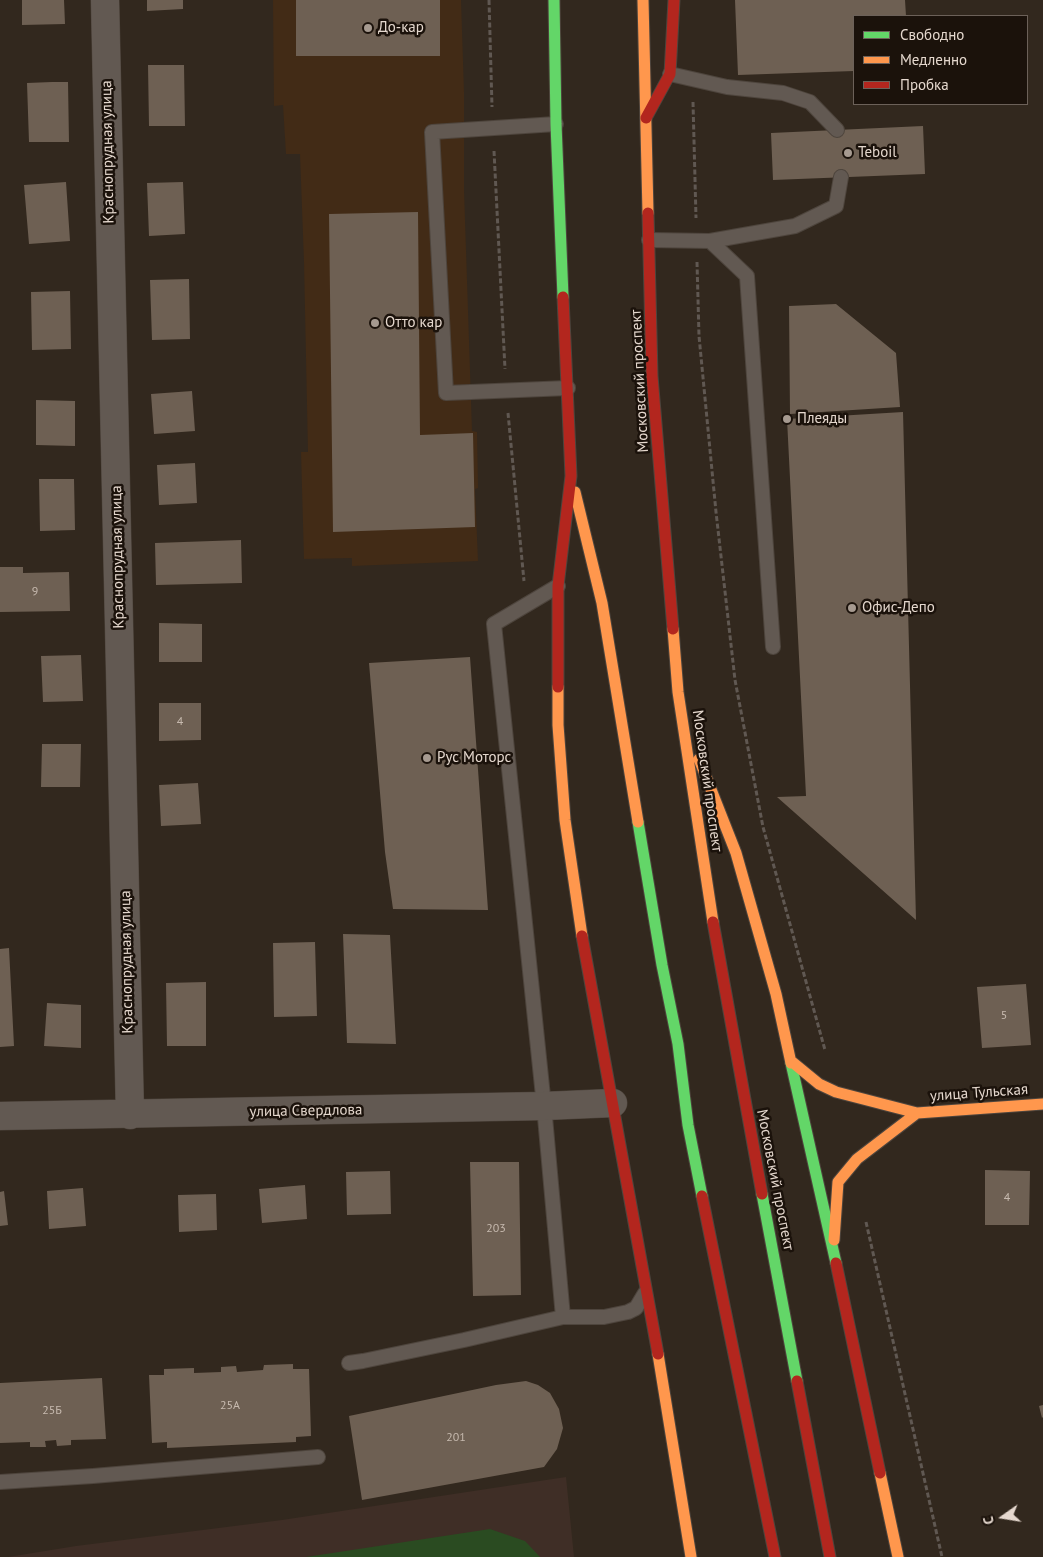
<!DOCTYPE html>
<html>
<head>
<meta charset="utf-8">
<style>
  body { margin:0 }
  #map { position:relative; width:1043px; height:1557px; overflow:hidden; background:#32281e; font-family:"PT Sans",sans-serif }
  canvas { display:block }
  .legend { position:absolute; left:853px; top:15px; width:175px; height:90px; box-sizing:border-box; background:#1b120b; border:1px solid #6c6159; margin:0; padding:6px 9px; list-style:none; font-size:15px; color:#e5d8ce }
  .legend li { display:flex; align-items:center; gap:10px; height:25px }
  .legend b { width:25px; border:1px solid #6c6159 }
  .north { position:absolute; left:978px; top:1492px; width:50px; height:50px; -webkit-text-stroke:4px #1b120b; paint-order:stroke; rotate:257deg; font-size:14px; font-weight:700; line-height:20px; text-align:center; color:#e5d8ce }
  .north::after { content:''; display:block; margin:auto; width:18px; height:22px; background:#e5d8ce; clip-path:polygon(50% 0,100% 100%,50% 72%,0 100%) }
</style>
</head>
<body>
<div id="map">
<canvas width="1043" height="1557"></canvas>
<ul class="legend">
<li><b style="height:6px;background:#63d668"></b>Свободно</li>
<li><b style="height:6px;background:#ff974d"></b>Медленно</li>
<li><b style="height:6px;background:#b3261e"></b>Пробка</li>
</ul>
<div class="north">С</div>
</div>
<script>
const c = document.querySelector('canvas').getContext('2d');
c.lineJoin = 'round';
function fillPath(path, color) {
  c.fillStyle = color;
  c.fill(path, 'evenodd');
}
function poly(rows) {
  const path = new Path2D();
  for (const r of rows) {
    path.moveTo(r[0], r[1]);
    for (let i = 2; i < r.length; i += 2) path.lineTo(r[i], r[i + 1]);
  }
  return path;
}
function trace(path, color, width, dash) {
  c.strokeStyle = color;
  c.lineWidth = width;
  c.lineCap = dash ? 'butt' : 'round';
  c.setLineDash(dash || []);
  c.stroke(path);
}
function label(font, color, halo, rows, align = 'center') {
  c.font = font + ' "PT Sans",sans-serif';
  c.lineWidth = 5;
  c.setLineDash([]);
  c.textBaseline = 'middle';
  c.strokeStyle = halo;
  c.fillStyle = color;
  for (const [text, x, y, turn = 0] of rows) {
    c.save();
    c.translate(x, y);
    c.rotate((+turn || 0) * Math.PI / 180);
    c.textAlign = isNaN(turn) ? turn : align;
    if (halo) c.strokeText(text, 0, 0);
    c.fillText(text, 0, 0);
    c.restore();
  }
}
const built = poly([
  [273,0,461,0,464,92,464,190,472,431,477,432,478,488,475,489,478,561,352,566,352,558,304,559,301,452,308,452,304,262,300,154,286,154,283,105,274,106]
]);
const education = poly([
  [566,1477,574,1557,8,1557,76,1546,282,1520]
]);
const green = poly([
  [490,1529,525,1541,540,1557,306,1557]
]);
const building = poly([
  [22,0,64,0,65,24,22,25],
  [147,0,183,0,183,9,147,11],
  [296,0,440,0,440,56,296,56],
  [735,0,905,0,906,16,854,16,854,71,738,75],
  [148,65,184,65,185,126,149,126],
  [52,82,68,82,69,142,29,142,27,83],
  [923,126,925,174,773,180,771,133],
  [66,182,70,241,29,244,24,185],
  [183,182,185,234,149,236,147,183],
  [418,212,420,435,473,433,475,527,333,532,329,214],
  [189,279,190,339,152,340,150,280],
  [70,291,71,349,32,350,31,292],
  [836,304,896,353,900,407,790,414,789,306],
  [192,391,195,431,154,434,151,394],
  [36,400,75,401,75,446,36,445],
  [903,412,916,920,777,797,806,796,787,419],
  [195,463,197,503,159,505,157,465],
  [39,479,74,479,75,530,40,531],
  [241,540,242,583,156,585,155,543],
  [0,567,23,567,23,573,69,572,70,611,0,612],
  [159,623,202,624,202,662,159,662],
  [81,655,83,701,43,702,41,656],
  [470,657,488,910,393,909,385,852,369,663],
  [159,703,201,703,201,740,159,741],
  [42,744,81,744,80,787,41,787],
  [198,783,201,824,161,826,159,785],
  [343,934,390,935,396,1044,347,1043],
  [315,942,317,1016,274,1017,273,943],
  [9,948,14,1046,0,1047,0,949],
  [206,982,206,1046,167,1046,166,983],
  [1026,984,1031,1045,982,1048,977,987],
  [47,1003,81,1005,81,1048,44,1046],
  [470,1162,519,1162,521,1295,473,1296],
  [985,1170,1030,1171,1029,1225,985,1225],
  [390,1171,391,1214,347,1215,346,1172],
  [305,1185,307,1219,262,1223,259,1189],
  [83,1188,86,1226,49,1229,47,1191],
  [4,1191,8,1225,0,1226,0,1192],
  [216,1194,217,1230,179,1232,178,1195],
  [293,1364,293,1369,309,1369,311,1436,296,1437,296,1442,167,1448,167,1442,152,1443,149,1375,164,1375,164,1369,194,1368,194,1373,221,1372,221,1367,236,1366,237,1372,263,1370,264,1365],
  [102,1378,106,1439,71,1440,71,1445,57,1446,56,1440,45,1441,46,1447,30,1447,30,1442,0,1443,0,1383],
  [526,1381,538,1385,550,1393,559,1409,563,1428,557,1449,544,1467,362,1500,349,1416,496,1385],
  [1043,1405,1043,1417,1042,1418,1039,1406]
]);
const path = poly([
  [489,0,492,107],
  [693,102,696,218],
  [494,151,505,369],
  [697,262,699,336,716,512,735,680,763,827,825,1050],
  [508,413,524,581],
  [866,1222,942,1557]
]);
const lane = poly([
  [670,74,727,87,783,93,810,102,837,130],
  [556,124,432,132,446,393,568,388],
  [649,240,710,241,747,276,773,647],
  [710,241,795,226,836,206,841,177],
  [558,586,494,624,544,1106,563,1317],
  [349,1363,363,1361,464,1340,563,1317,604,1317,628,1312,636,1308,645,1293],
  [0,1482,93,1476,318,1457]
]);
const street = poly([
  [105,0,130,1115],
  [0,1116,544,1106,613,1103]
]);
const fast = poly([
  [554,0,556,124,563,297],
  [638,822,662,965,678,1044,688,1125,702,1196],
  [791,1063,836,1263],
  [762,1194,797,1381]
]);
const slow = poly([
  [643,0,648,213],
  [575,492,602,603,638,822],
  [673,629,678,692,713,922],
  [558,687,558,725,565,820,582,936],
  [699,759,736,853,776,994,791,1063],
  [791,1061,819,1084,836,1092,917,1113,1043,1104],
  [834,1240,838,1182,857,1159,917,1113],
  [658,1354,691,1557],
  [880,1473,898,1557]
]);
const jam = poly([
  [646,118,670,74,674,0],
  [648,213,652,376,673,629],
  [558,687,558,586,571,476,563,297],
  [713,922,762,1194],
  [582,936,658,1354],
  [702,1196,775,1557],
  [836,1263,880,1473],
  [797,1381,830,1557]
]);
const markers = [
  [368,28,5,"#a69a90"],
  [848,153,5,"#a69a90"],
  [375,323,5,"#a69a90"],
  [787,419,5,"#a69a90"],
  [852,608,5,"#a69a90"],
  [427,758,5,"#a69a90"]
];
const numberNames = [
  ["9",35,592],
  ["4",180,722],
  ["5",1004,1016],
  ["4",1007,1198],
  ["203",496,1229],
  ["25А",230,1406],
  ["25Б",52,1411],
  ["201",456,1438]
];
const poiNames = [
  ["До-кар",378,28],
  ["Teboil",858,153],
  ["Отто кар",385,323],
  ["Плеяды",797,419],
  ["Офис-Депо",862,608],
  ["Рус Моторс",437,758]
];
const streetNames = [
  ["Краснопрудная улица",108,152,-91],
  ["Московский проспект",640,381,-93],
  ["Краснопрудная улица",118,557,-91],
  ["Московский проспект",707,781,82],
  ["Краснопрудная улица",127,962,-91],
  ["улица Тульская",979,1093,-4],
  ["улица Свердлова",306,1111,-1],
  ["Московский проспект",775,1180,79]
];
fillPath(built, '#422b16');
fillPath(education, '#3f2e26');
fillPath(green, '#2a4b21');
fillPath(building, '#6e6053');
trace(lane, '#4e453d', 16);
trace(street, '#4e453d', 29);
trace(fast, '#4e453d', 13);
trace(slow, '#4e453d', 13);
trace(jam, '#4e453d', 13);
trace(path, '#605852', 3, [5, 2.5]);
trace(lane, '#625952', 14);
trace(street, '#625952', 28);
trace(fast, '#63d668', 11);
trace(slow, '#ff974d', 11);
trace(jam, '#b3261e', 11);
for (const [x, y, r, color] of markers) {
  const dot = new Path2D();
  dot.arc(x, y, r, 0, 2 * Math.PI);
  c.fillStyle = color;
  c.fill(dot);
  trace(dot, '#1b120b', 2);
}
label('12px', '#c7baaf', null, numberNames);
label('15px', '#e5d8ce', '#1b120b', poiNames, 'left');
label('15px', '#e5d8ce', '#1b120b', streetNames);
</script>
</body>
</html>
